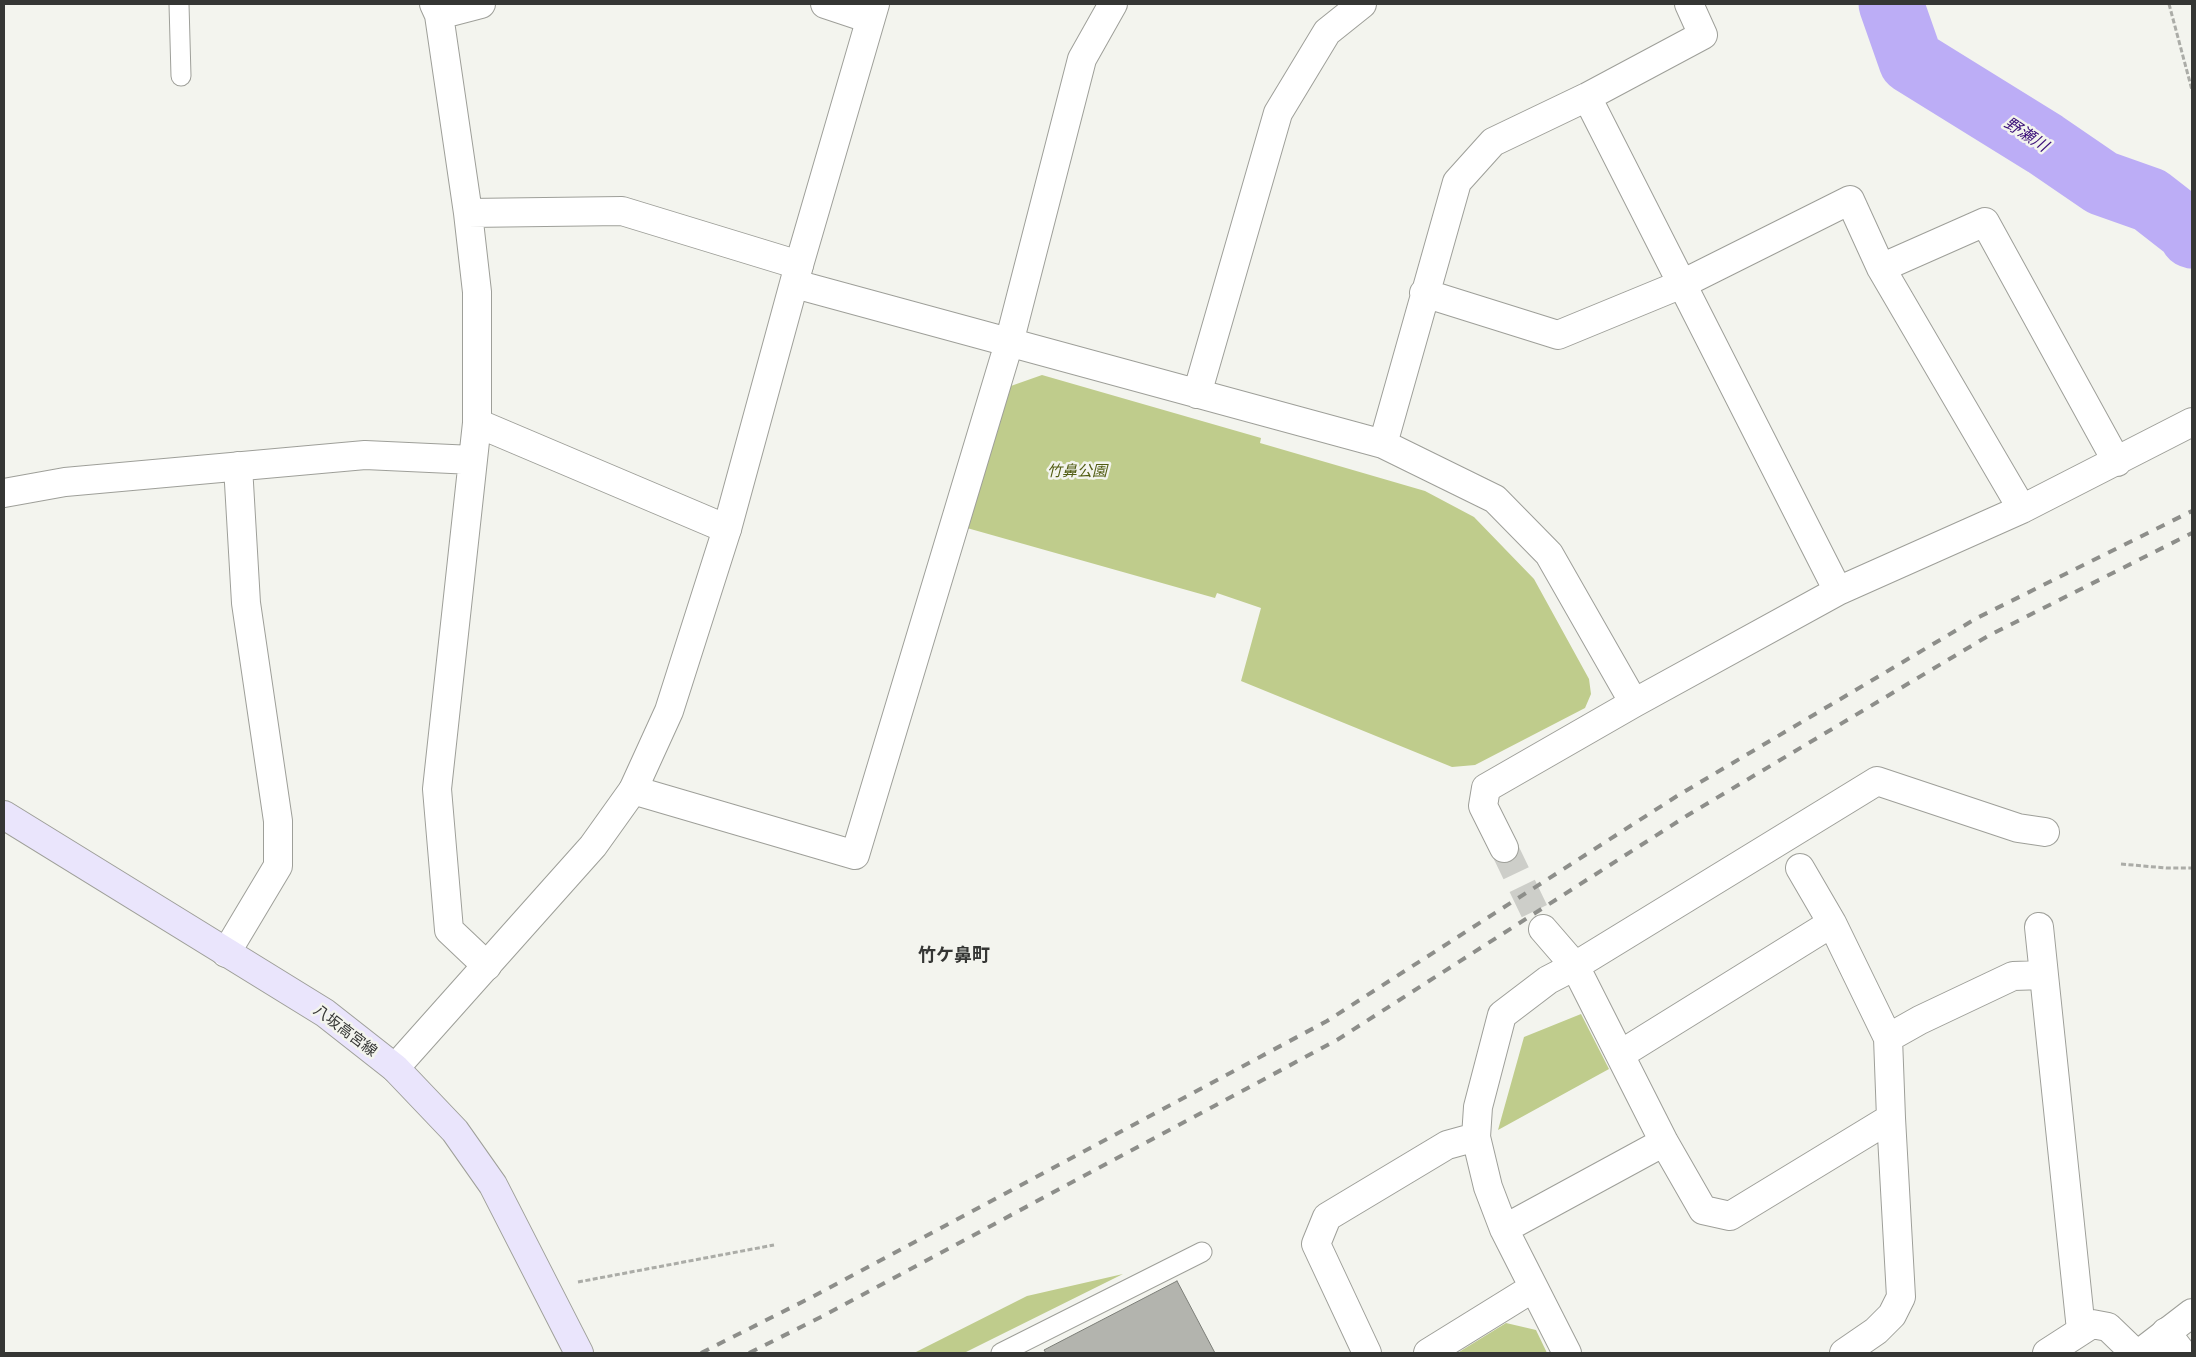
<!DOCTYPE html>
<html>
<head>
<meta charset="utf-8">
<style>
  body { margin:0 }
  #map { position:relative; width:2196px; height:1357px; overflow:hidden; background:#f3f4ee; font-family:"Zilla Slab",serif }
  canvas { display:block }
  .frame { position:absolute; inset:0; border:5px solid #353634; pointer-events:none }
</style>
</head>
<body>
<div id="map">
<canvas width="2196" height="1357"></canvas>
<div class="frame"></div>
</div>
<script>
const c = document.querySelector('canvas').getContext('2d');
c.lineJoin = 'round';
function fillPath(path, color) {
  c.fillStyle = color;
  c.fill(path, 'evenodd');
}
function poly(rows) {
  const path = new Path2D();
  for (const r of rows) {
    path.moveTo(r[0], r[1]);
    for (let i = 2; i < r.length; i += 2) path.lineTo(r[i], r[i + 1]);
  }
  return path;
}
function trace(path, color, width, dash) {
  c.strokeStyle = color;
  c.lineWidth = width;
  c.lineCap = dash ? 'butt' : 'round';
  c.setLineDash(dash || []);
  c.stroke(path);
}
function label(font, color, halo, rows, align = 'center') {
  c.font = font + ' "Zilla Slab","Noto Sans JP",serif';
  c.lineWidth = 5;
  c.setLineDash([]);
  c.textBaseline = 'middle';
  c.strokeStyle = halo;
  c.fillStyle = color;
  for (const [text, x, y, turn = 0] of rows) {
    c.save();
    c.translate(x, y);
    c.rotate((+turn || 0) * Math.PI / 180);
    c.textAlign = isNaN(turn) ? turn : align;
    if (halo) c.strokeText(text, 0, 0);
    c.fillText(text, 0, 0);
    c.restore();
  }
}
const green = poly([
  [1042,375,1261,438,1260,443,1425,491,1474,517,1534,579,1589,679,1591,694,1585,708,1475,765,1452,767,1241,681,1261,608,1217,593,1215,598,967,528,1008,387],
  [1581,1014,1609,1069,1498,1130,1524,1037],
  [1123,1274,964,1353,914,1353,1027,1296],
  [1506,1323,1536,1330,1547,1353,1459,1353,1459,1352]
]);
const river = poly([
  [1891,4,1911,61,2045,144,2102,183,2150,200,2191,232,2192,236]
]);
const building = poly([
  [1177,1281,1215,1353,1046,1353,1044,1350,1177,1281]
]);
const minorTunnel = poly([
  [1504,848,1543,929]
]);
const path = poly([
  [2169,4,2192,90],
  [2121,864,2166,868,2192,868],
  [578,1282,774,1245]
]);
const service = poly([
  [179,4,181,76],
  [1001,1353,1202,1252]
]);
const minor = poly([
  [434,4,439,15,468,213,477,292,477,423,437,789,449,930,487,966],
  [825,4,870,19],
  [439,15,481,4],
  [468,213,622,211,799,265],
  [1881,268,1985,222,2117,462],
  [795,284,1383,444,1495,499,1549,554,1634,703],
  [1424,293,1558,335,1682,284,1587,97],
  [1197,394,1278,113,1327,32,1362,4],
  [477,423,727,529],
  [1383,444,1457,182,1493,142,1587,97,1703,35,1689,4],
  [4,493,65,482,365,455,473,460],
  [1838,591,1682,284,1850,200,1881,268,2022,509],
  [633,790,855,855,1009,343,1082,59,1113,4],
  [1504,848,1483,806,1486,788,1634,703,1838,591,2022,509,2192,422],
  [1800,868,1832,923],
  [2039,927,2044,975],
  [1543,929,1575,966,1664,1142,1703,1210,1730,1216,1891,1118,1888,1038,1832,923,1621,1054],
  [226,953,278,866,278,821,246,603,238,466],
  [1888,1038,1920,1020,2013,976,2044,975,2081,1330],
  [1504,1229,1664,1142],
  [2166,1332,2182,1353],
  [1367,1353,1316,1244,1327,1217,1447,1145,1476,1137],
  [1428,1353,1533,1288],
  [1567,1353,1504,1229,1488,1187,1476,1137,1478,1107,1502,1015,1548,980,1575,966,1877,781,2018,828,2045,832],
  [1844,1353,1876,1331,1892,1315,1901,1297,1891,1118],
  [2047,1353,2092,1324,2108,1327,2135,1353]
]);
const tertiary = poly([
  [395,1068,593,846,633,790,669,711,727,529,799,265,875,4],
  [2140,1353,2192,1313]
]);
const secondary = poly([
  [4,815,325,1013,395,1068,455,1131,493,1185,579,1353]
]);
const rail = poly([
  [701,1353,812,1297,1327,1021,1677,796,1977,618,2192,511],
  [749,1353,823,1316,1337,1040,1688,815,1988,636,2192,533]
]);
const parkNames = [
  ["竹鼻公園",1077,472]
];
const streetNames = [
  ["八坂高宮線",345,1031,37]
];
const waterNames = [
  ["野瀬川",2026,135,33]
];
const quarterNames = [
  ["竹ケ鼻町",954,956]
];
fillPath(green, '#bfcc8c');
trace(river, '#bcadf6', 65);
fillPath(building, '#b3b4ae');
trace(building, '#7c7e78', 1);
trace(minorTunnel, '#cdcec9', 28, [28, 14]);
trace(service, '#9e9f99', 21);
trace(minor, '#9e9f99', 30);
trace(tertiary, '#9e9f99', 30);
trace(secondary, '#9e9f99', 30);
trace(path, '#abaca7', 3, [5, 2.5]);
trace(service, '#fff', 19);
trace(minor, '#fff', 28);
trace(tertiary, '#fff', 28);
trace(secondary, '#eae5fc', 28);
trace(rail, '#8d8e8a', 4, [9, 9]);
label('italic 15px', '#515c13', '#f3f4ee', parkNames);
label('15px', '#353634', '#f3f4ee', streetNames);
label('italic 16px', '#3b1079', '#f3f4ee', waterNames);
label('bold 18px', '#353634', '#f3f4ee', quarterNames);
</script>
</body>
</html>
